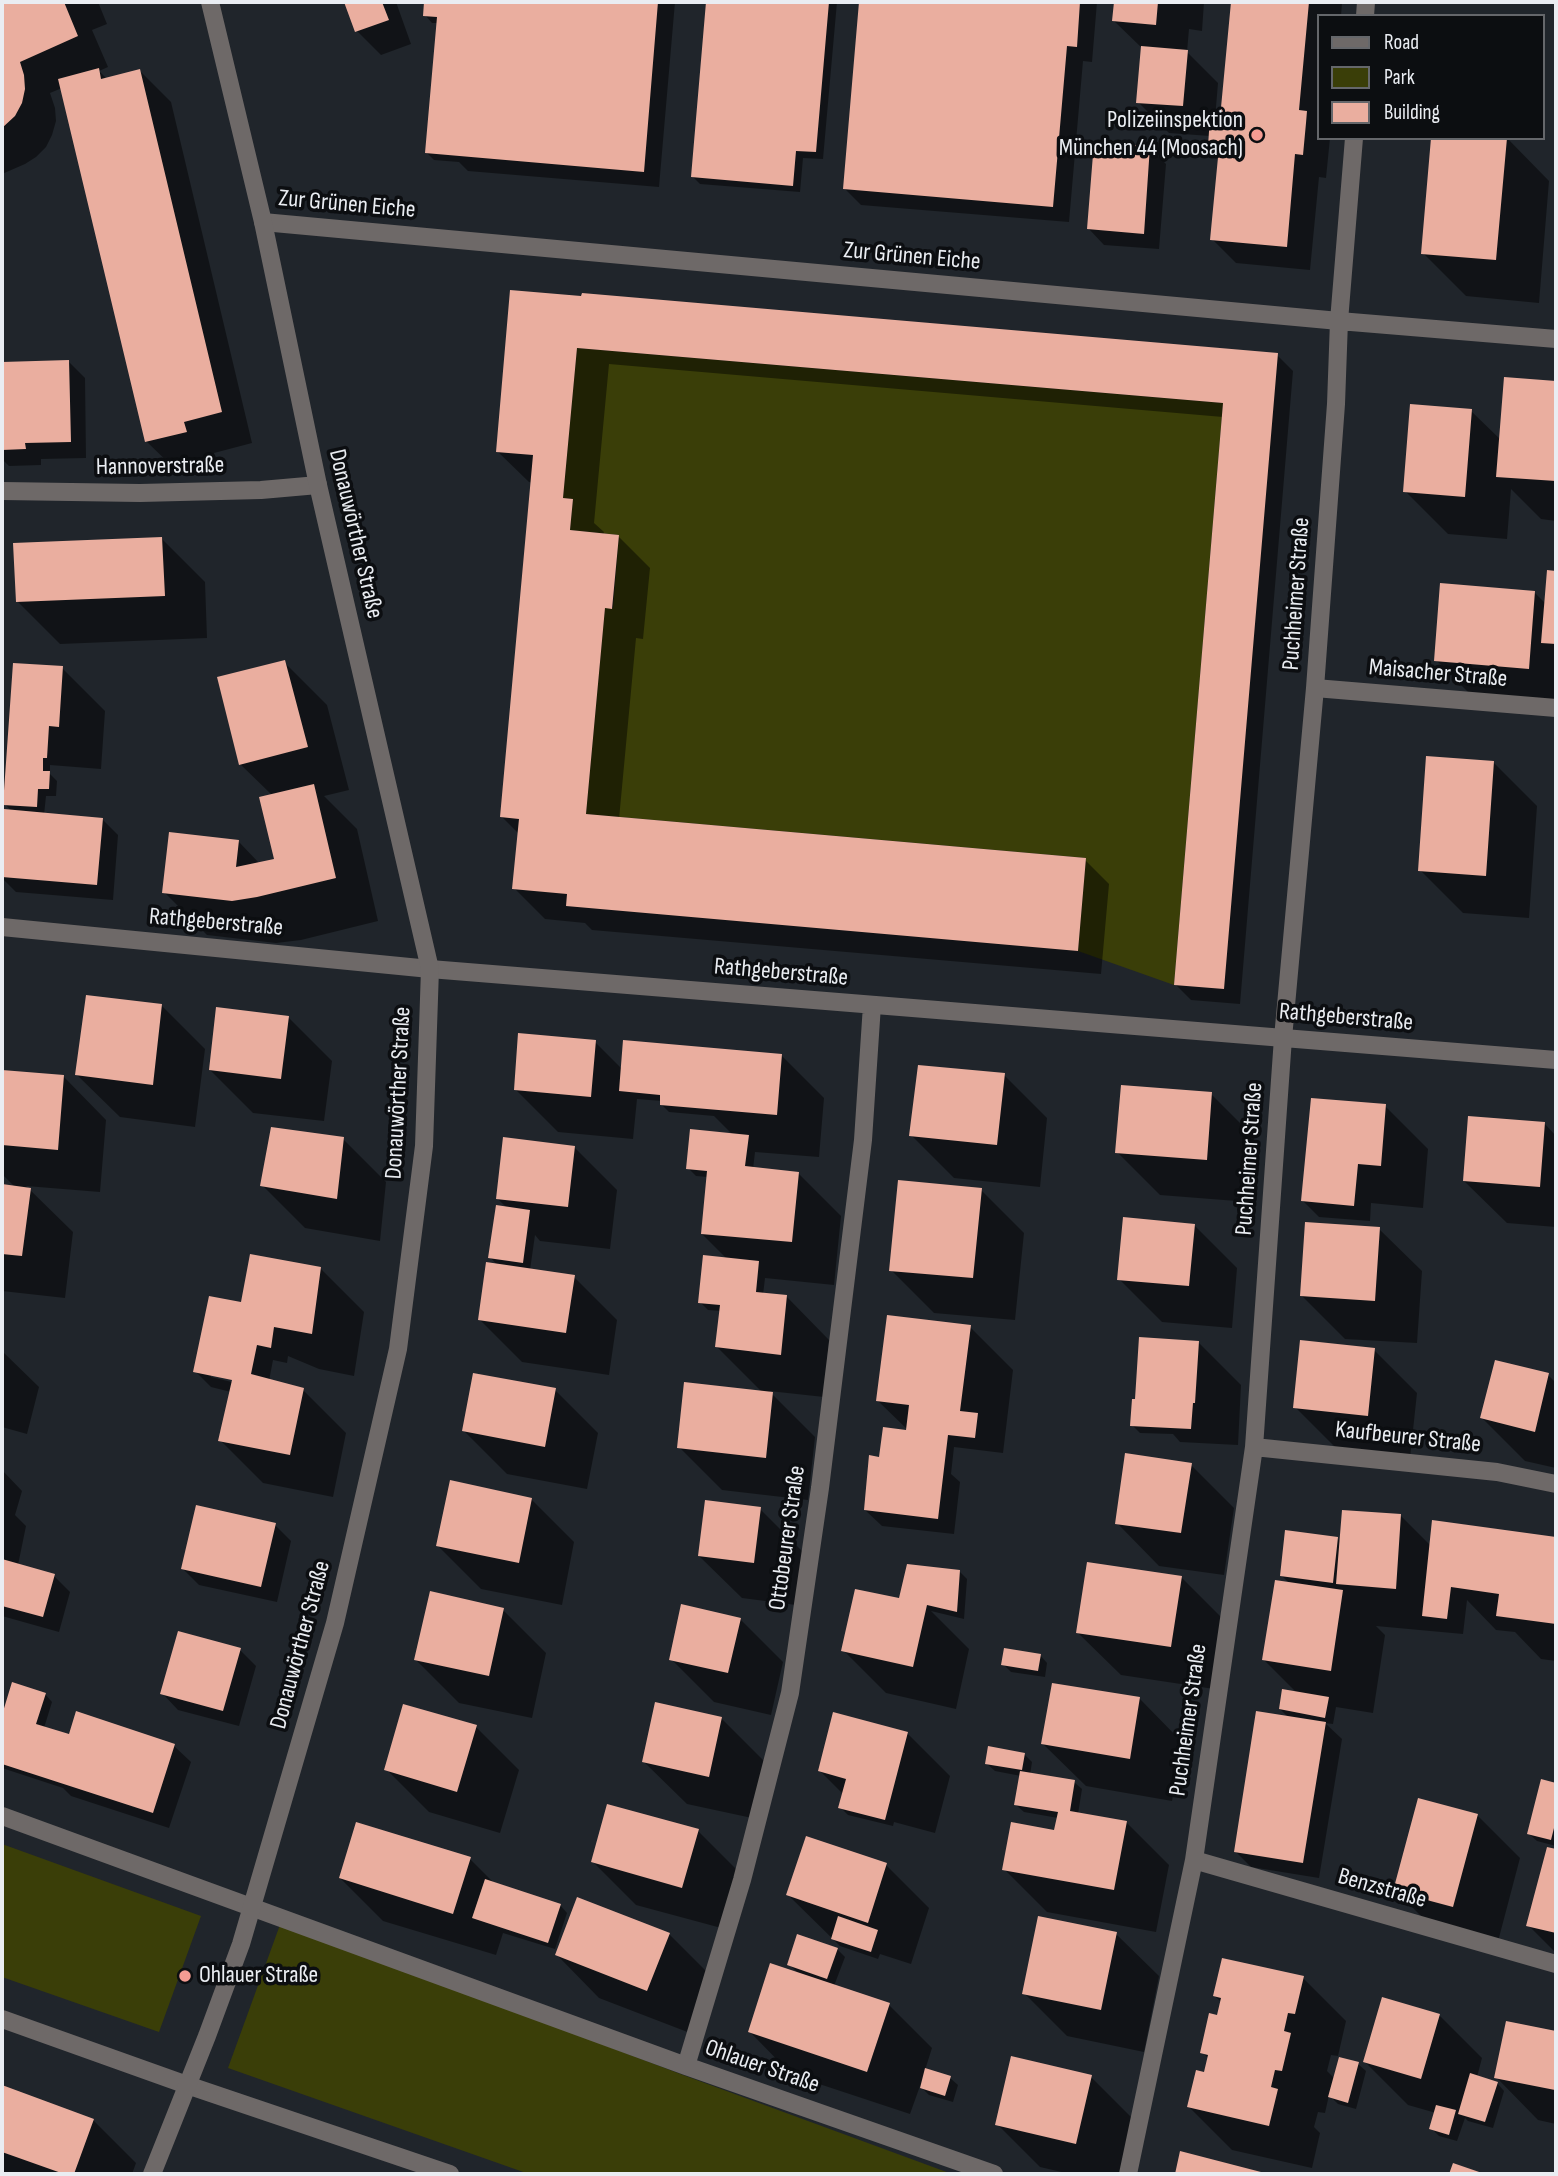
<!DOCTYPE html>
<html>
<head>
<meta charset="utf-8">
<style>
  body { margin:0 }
  #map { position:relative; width:1558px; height:2176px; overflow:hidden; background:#20252b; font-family:"Sofia Sans Condensed",sans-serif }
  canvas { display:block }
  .frame { position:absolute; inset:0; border:4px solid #eaedf2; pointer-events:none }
  .legend { position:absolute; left:1317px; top:14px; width:228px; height:126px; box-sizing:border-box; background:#0c0e11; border:2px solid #65676b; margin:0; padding:9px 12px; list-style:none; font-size:21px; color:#eaedf2 }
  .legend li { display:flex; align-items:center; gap:14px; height:35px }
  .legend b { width:35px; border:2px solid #65676b }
</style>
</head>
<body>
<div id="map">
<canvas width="1558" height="2176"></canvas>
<div class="frame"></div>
<ul class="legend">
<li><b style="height:9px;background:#6e6968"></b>Road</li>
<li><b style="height:19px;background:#3a3e08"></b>Park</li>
<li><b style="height:19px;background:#eaae9f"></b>Building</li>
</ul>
</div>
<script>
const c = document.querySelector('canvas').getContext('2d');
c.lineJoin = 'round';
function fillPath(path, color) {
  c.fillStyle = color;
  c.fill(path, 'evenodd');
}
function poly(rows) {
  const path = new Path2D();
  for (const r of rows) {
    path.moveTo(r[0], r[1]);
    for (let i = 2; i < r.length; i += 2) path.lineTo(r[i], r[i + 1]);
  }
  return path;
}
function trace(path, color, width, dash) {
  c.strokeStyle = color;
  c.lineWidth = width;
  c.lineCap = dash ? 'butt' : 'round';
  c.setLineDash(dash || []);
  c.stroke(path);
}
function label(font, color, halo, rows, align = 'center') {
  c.font = font + ' "Sofia Sans Condensed",sans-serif';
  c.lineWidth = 7;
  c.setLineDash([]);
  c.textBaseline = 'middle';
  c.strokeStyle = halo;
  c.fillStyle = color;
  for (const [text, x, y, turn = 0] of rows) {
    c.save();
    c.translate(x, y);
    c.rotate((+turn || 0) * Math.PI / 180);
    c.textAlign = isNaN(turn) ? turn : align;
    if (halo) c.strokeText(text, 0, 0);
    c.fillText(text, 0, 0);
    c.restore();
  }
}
const green = poly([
  [577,348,1223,403,1174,985,1078,951,1086,858,586,814,605,608,613,608,619,535,570,530,573,499,563,498],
  [2,1844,201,1916,159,2032,2,1977],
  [281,1922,683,2075,952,2174,529,2174,228,2068]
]);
const shadow = poly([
  [2,2,98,2,107,24,92,30,108,67,99,71,107,79,140,71,171,102,252,443,214,453,217,463,178,472,146,441,62,88,50,93,55,108,56,121,52,135,46,147,36,157,25,164,2,174],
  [346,2,396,2,411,44,381,55,357,31],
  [426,2,675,2,659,187,468,171,459,162,434,160,426,152,438,23,432,23,425,15],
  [707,2,837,2,823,159,803,158,800,192,700,184,692,176],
  [861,2,1097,2,1092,62,1083,61,1069,222,861,205,845,189],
  [1115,2,1204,2,1202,31,1189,29,1187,52,1218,83,1215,119,1222,120,1233,2,1351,2,1350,4,1342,3,1341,16,1318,16,1318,138,1330,138,1326,178,1319,177,1310,270,1236,263,1212,239,1220,156,1210,146,1210,136,1169,133,1138,102,1143,49,1114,21],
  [1507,138,1549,181,1539,303,1466,296,1423,253],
  [1150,148,1166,164,1159,249,1104,245,1088,228],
  [511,292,1277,355,1293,371,1240,1004,1191,1000,1175,984,1223,417,609,364,594,523,604,532,603,535,618,536,650,568,643,639,636,638,619,819,1085,860,1109,884,1101,974,592,930,585,923,545,919,514,888,519,834,502,817,533,483,529,482,497,451],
  [69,362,85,378,86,458,41,459,41,465,9,466,2,459,2,363],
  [1506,379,1556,383,1556,521,1541,519,1511,489,1507,539,1448,534,1405,491,1471,411,1501,440],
  [162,539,205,582,207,638,60,644,17,601],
  [1549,572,1556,573,1556,710,1479,703,1436,660,1535,593,1546,604],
  [284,662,327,705,349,790,324,796,357,829,378,921,301,940,276,943,207,935,164,892,239,842,260,864,276,861,272,795,240,764],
  [62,668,105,711,101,769,50,765,50,774,57,781,56,796,46,796,44,815,102,819,118,835,113,900,16,892,2,878,5,811,12,812,5,804],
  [1494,763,1537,806,1529,918,1463,913,1420,870],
  [162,1006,205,1049,195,1127,120,1117,77,1075],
  [289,1018,332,1061,324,1121,253,1113,210,1070],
  [595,1042,623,1070,781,1055,824,1098,819,1157,755,1152,753,1169,798,1173,841,1216,834,1285,765,1278,763,1295,787,1297,829,1340,824,1397,769,1391,815,1437,808,1500,722,1490,679,1447,763,1393,717,1347,721,1311,708,1310,700,1302,728,1260,702,1234,708,1177,696,1176,688,1168,733,1135,714,1116,669,1112,661,1104,662,1101,637,1099,633,1139,558,1132,515,1089],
  [2,1072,64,1077,106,1120,100,1192,26,1186,73,1232,65,1298,2,1291,2,1186,16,1188,2,1174],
  [1004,1075,1047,1118,1040,1187,954,1178,911,1135],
  [1211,1094,1254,1137,1249,1202,1160,1195,1117,1152],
  [1385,1106,1428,1149,1423,1208,1371,1203,1370,1221,1319,1217,1303,1201],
  [1544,1123,1556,1136,1556,1227,1507,1223,1464,1181],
  [343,1139,386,1182,380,1241,305,1228,262,1185],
  [574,1147,617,1190,610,1249,540,1241,535,1235,530,1270,574,1277,617,1320,609,1375,522,1362,479,1319,498,1266,490,1257,508,1209,497,1198],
  [981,1190,1024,1233,1015,1320,934,1313,891,1270],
  [1194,1225,1237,1268,1232,1328,1162,1322,1119,1279],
  [1379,1229,1422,1271,1417,1343,1345,1339,1302,1296],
  [321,1269,364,1312,354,1376,319,1369,288,1356,287,1363,273,1360,269,1381,303,1390,346,1433,333,1497,263,1483,220,1440,231,1392,211,1387,195,1371,242,1304],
  [211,1374,241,1381,240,1384,211,1377],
  [970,1327,1013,1370,1003,1453,954,1447,951,1474,960,1482,954,1534,882,1526,865,1510,910,1432,878,1401],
  [1198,1342,1241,1385,1238,1445,1180,1442,1173,1434,1140,1433,1132,1425],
  [1374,1350,1417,1393,1410,1458,1338,1450,1295,1407],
  [2,1351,39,1387,27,1434,2,1427],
  [1548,1375,1556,1383,1556,1468,1525,1461,1482,1418],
  [555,1390,598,1433,587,1489,507,1474,464,1431],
  [1191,1465,1234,1508,1224,1575,1159,1566,1117,1523],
  [2,1470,22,1491,15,1515,26,1526,18,1565,54,1576,70,1592,59,1632,2,1616],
  [531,1499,574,1542,562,1605,481,1589,438,1546],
  [760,1509,803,1552,796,1605,742,1598,699,1556],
  [1400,1515,1431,1546,1458,1524,1556,1538,1556,1661,1541,1659,1515,1632,1496,1630,1467,1600,1463,1634,1376,1626,1385,1635,1373,1713,1336,1707,1333,1724,1325,1723,1342,1739,1319,1878,1251,1867,1235,1851,1289,1718,1280,1709,1297,1693,1264,1660,1290,1584,1282,1576,1337,1538,1341,1542],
  [275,1525,291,1541,277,1602,199,1585,183,1569],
  [959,1571,967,1579,964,1619,931,1611,969,1649,956,1709,886,1693,843,1650,904,1602],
  [1182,1578,1224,1620,1214,1689,1121,1675,1078,1633],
  [503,1610,546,1653,532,1718,459,1703,416,1660],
  [740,1619,783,1662,771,1715,714,1702,671,1659],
  [240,1650,256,1666,239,1726,178,1710,162,1693],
  [1040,1655,1047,1663,1045,1677,1011,1672,1003,1664],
  [13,1685,45,1694,52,1702,44,1728,70,1736,174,1746,191,1762,169,1828,71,1796,63,1788,2,1768,2,1721],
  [1140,1699,1182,1742,1172,1801,1086,1786,1043,1744],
  [656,1704,722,1719,765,1762,752,1818,687,1804,644,1762],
  [476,1727,519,1770,500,1833,429,1812,386,1769],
  [907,1733,950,1776,935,1833,894,1822,893,1826,848,1815,840,1807,843,1794,820,1771],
  [1024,1754,1032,1762,1030,1775,1074,1782,1082,1789,1078,1814,1126,1822,1169,1865,1156,1932,1047,1912,1004,1869,1055,1832,1058,1818,1024,1812,1016,1805,1021,1776,995,1771,987,1764],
  [1542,1781,1556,1785,1556,1846,1537,1841,1529,1834],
  [1477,1815,1520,1858,1496,1949,1438,1933,1395,1890],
  [698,1831,741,1874,725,1929,636,1905,593,1862],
  [807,1838,886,1865,929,1908,911,1964,880,1954,878,1959,840,1946,788,1895],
  [1548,1849,1556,1851,1556,1953,1528,1925],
  [470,1859,495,1884,560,1905,567,1913,555,1949,503,1933,496,1955,383,1921,340,1878],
  [669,1934,712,1977,690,2033,599,1998,557,1955],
  [1116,1934,1159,1976,1144,2052,1067,2036,1024,1993],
  [837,1949,845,1957,834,1986,889,2005,932,2048,925,2070,950,2078,958,2085,953,2102,929,2095,920,2086,910,2114,792,2075,750,2032,800,1975,789,1964],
  [1303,1978,1346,2021,1338,2056,1331,2055,1327,2071,1335,2079,1358,2064,1366,2071,1356,2109,1338,2104,1329,2095,1325,2113,1318,2112,1314,2127,1320,2133,1312,2168,1232,2150,1189,2107,1206,2074,1209,2059,1202,2052,1219,2017,1222,2003,1215,1996],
  [1439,2015,1482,2058,1477,2077,1497,2083,1504,2091,1493,2128,1468,2121,1465,2118,1457,2141,1439,2136,1431,2128,1436,2113,1408,2105,1365,2062],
  [1507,2023,1556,2033,1556,2124,1538,2120,1496,2077],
  [1091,2077,1134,2120,1121,2174,1070,2174,1040,2167,997,2124],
  [2,2087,93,2120,136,2163,132,2174,2,2174]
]);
const building = poly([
  [2,2,64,2,78,36,20,62,24,75,25,89,22,103,15,116,2,128],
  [344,2,382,2,389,20,355,32],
  [424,2,658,2,644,172,425,153,437,17,423,16],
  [706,2,829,2,816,152,796,151,793,186,691,177],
  [859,2,1080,2,1077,47,1067,46,1053,207,843,189],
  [1114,2,1158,2,1156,25,1112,21],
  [1231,2,1309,2,1299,110,1307,111,1306,123,1303,155,1295,154,1287,247,1210,240,1219,147,1208,146,1210,117,1220,118],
  [1141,46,1188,50,1183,106,1136,103],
  [99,68,101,79,140,69,222,412,184,422,187,432,145,442,58,79],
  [1431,138,1507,138,1496,260,1421,254],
  [1094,142,1150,146,1144,234,1087,229],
  [510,290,581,296,582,293,1278,353,1224,989,1174,985,1223,403,577,348,563,498,573,499,570,530,619,535,612,609,605,608,586,814,1086,858,1078,951,566,906,567,894,512,889,519,819,500,817,533,455,496,452],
  [69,360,71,442,25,443,26,449,2,450,2,362],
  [1504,377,1556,381,1556,481,1496,477],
  [1410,404,1472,409,1465,497,1403,492],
  [162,537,165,596,16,602,13,543],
  [1547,570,1556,571,1556,644,1541,643],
  [1440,583,1535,591,1529,669,1434,661],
  [285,660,308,747,239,765,217,677],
  [13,663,63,666,59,727,49,726,47,758,43,758,43,771,50,771,49,789,38,789,37,807,3,805],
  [1426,756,1494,761,1486,876,1418,871],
  [314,784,336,878,257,897,232,901,162,893,169,832,239,840,236,867,274,859,259,797],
  [4,809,103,818,97,885,2,877],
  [86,995,162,1004,153,1085,75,1075],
  [216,1007,289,1016,281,1079,209,1070],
  [518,1033,596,1040,591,1097,514,1090],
  [623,1040,782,1054,777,1115,660,1105,660,1095,619,1091],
  [918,1065,1005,1073,997,1145,909,1136],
  [2,1070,64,1075,58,1150,2,1145],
  [1121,1085,1212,1092,1207,1160,1115,1153],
  [1311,1098,1386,1104,1381,1166,1358,1164,1354,1206,1301,1201],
  [1468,1116,1545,1122,1540,1187,1463,1181],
  [271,1127,344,1137,337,1199,260,1186],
  [690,1129,749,1135,745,1166,799,1172,792,1242,701,1234,707,1171,686,1169],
  [503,1137,575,1146,568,1207,496,1199],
  [898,1180,982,1188,973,1278,889,1271],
  [2,1184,31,1188,22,1256,2,1254],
  [496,1205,530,1210,523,1263,488,1258],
  [1123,1217,1195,1224,1189,1286,1117,1280],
  [1305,1222,1380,1227,1375,1301,1300,1296],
  [250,1254,321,1267,312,1334,274,1327,271,1348,257,1345,251,1374,304,1388,290,1455,218,1441,232,1380,193,1372,209,1296,241,1302],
  [703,1255,759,1261,756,1292,787,1295,781,1355,715,1347,720,1305,698,1303],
  [486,1262,575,1275,566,1333,478,1320],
  [887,1315,971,1325,960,1411,978,1413,975,1438,948,1435,938,1519,864,1510,869,1455,879,1457,883,1427,906,1430,909,1405,876,1401],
  [1139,1337,1199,1341,1195,1403,1193,1403,1191,1429,1130,1426,1132,1399,1135,1399],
  [1300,1340,1375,1348,1368,1416,1293,1408],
  [1495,1360,1549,1373,1535,1432,1480,1418],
  [473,1373,556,1388,545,1447,462,1431],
  [684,1382,773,1392,766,1458,677,1448],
  [1125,1453,1192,1463,1181,1533,1115,1524],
  [450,1480,532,1498,519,1563,436,1546],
  [705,1500,761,1507,754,1563,698,1556],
  [196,1505,276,1523,261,1587,181,1569],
  [1342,1510,1401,1514,1396,1589,1336,1584],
  [1432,1520,1556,1537,1556,1624,1496,1616,1499,1594,1451,1587,1447,1619,1422,1616],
  [1285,1530,1338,1537,1333,1583,1280,1576],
  [2,1559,55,1574,43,1617,2,1606],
  [1087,1562,1182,1576,1171,1647,1076,1633],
  [907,1564,960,1570,957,1612,927,1605,913,1667,841,1651,855,1589,899,1598],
  [1275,1580,1343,1590,1331,1671,1262,1660],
  [430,1591,504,1608,489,1676,414,1660],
  [681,1604,741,1618,728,1673,669,1660],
  [178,1631,241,1648,223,1711,160,1694],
  [1004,1648,1041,1654,1038,1671,1001,1665],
  [12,1682,46,1693,36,1724,69,1734,76,1711,175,1744,153,1813,2,1764,2,1715],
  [1052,1683,1140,1697,1130,1759,1041,1744],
  [1282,1689,1329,1697,1325,1718,1279,1709],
  [655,1702,722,1717,709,1777,642,1762],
  [403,1704,477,1725,457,1792,384,1770],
  [1256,1711,1326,1722,1303,1863,1234,1852],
  [833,1712,908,1732,885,1820,838,1808,846,1779,818,1771],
  [988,1746,1025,1753,1022,1770,985,1764],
  [1020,1771,1075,1780,1070,1811,1127,1821,1114,1890,1002,1870,1011,1822,1054,1830,1058,1812,1014,1805],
  [1541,1779,1556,1783,1556,1820,1551,1840,1527,1834],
  [1418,1798,1478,1814,1453,1907,1393,1891],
  [607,1804,699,1829,682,1888,591,1862],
  [356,1822,471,1857,453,1914,339,1878],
  [806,1836,887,1863,868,1923,786,1895],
  [1547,1847,1556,1849,1556,1933,1526,1926],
  [485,1879,561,1904,548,1943,472,1918],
  [577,1897,670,1933,647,1991,555,1955],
  [838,1916,878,1930,871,1952,831,1939],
  [1038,1916,1117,1932,1101,2010,1022,1994],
  [797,1934,838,1948,827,1979,787,1965],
  [1222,1958,1304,1976,1295,2014,1288,2013,1284,2031,1291,2033,1282,2071,1275,2070,1271,2087,1278,2089,1269,2126,1187,2107,1196,2070,1204,2072,1208,2055,1200,2053,1209,2013,1217,2015,1221,1998,1213,1996],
  [770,1963,890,2003,867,2072,748,2032],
  [1382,1997,1440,2014,1421,2079,1363,2062],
  [1506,2021,1556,2031,1555,2090,1494,2078],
  [1011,2056,1092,2075,1076,2144,995,2125],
  [1339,2057,1359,2062,1348,2103,1328,2097],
  [925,2068,951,2076,945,2096,920,2088],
  [1470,2073,1498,2082,1485,2122,1458,2114],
  [2,2085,94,2119,74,2174,64,2174,2,2152],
  [1436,2105,1456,2110,1449,2135,1429,2129],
  [1180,2151,1261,2172,1260,2174,1175,2174],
  [1453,2163,1485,2174,1449,2174]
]);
const minor = poly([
  [1365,16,1366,2],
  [263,222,1339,321,1556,339],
  [2,491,140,493,261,490,318,485],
  [1315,688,1556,708],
  [2,927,430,969,1556,1060],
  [1254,1447,1497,1472,1556,1484],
  [2,1816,686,2066,994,2174],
  [1194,1860,1556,1964],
  [2,2019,187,2085,450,2174],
  [686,2066,742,1880,790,1693,820,1488,863,1140,872,1005],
  [1128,2174,1194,1860,1254,1447,1283,1038,1315,688,1336,404,1339,321,1354,138]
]);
const tertiary = poly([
  [152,2174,207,2036,241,1944,335,1623,398,1349,424,1146,430,969,318,485,263,222,210,2]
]);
const markers = [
  [1257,135,7,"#f59c93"],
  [185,1976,7,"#f59c93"]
];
const poiNames = [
  ["Polizeiinspektion",1243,121],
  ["München 44 (Moosach)",1243,149],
  ["Ohlauer Straße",199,1976,"left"]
];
const streetNames = [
  ["Zur Grünen Eiche",347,205,5],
  ["Zur Grünen Eiche",912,257,5],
  ["Hannoverstraße",160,467,-1],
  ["Donauwörther Straße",355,534,77],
  ["Puchheimer Straße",1297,594,-86],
  ["Maisacher Straße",1438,674,5],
  ["Rathgeberstraße",216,923,5],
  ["Rathgeberstraße",781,973,5],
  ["Rathgeberstraße",1346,1018,5],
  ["Donauwörther Straße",399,1093,-87],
  ["Puchheimer Straße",1250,1159,-86],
  ["Kaufbeurer Straße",1408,1438,6],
  ["Ottobeurer Straße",788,1538,-82],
  ["Donauwörther Straße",301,1645,-75],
  ["Puchheimer Straße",1189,1720,-82],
  ["Benzstraße",1382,1889,16],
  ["Ohlauer Straße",762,2067,19]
];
fillPath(green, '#3a3e08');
fillPath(shadow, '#0007');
fillPath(building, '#eaae9f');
trace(minor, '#6e6968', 18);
trace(tertiary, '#6e6968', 18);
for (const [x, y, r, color] of markers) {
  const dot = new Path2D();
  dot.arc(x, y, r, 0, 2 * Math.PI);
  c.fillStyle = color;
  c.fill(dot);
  trace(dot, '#0c0e11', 2.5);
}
label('24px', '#eaedf2', '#0c0e11', poiNames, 'right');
label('24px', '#eaedf2', '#0c0e11', streetNames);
</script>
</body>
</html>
